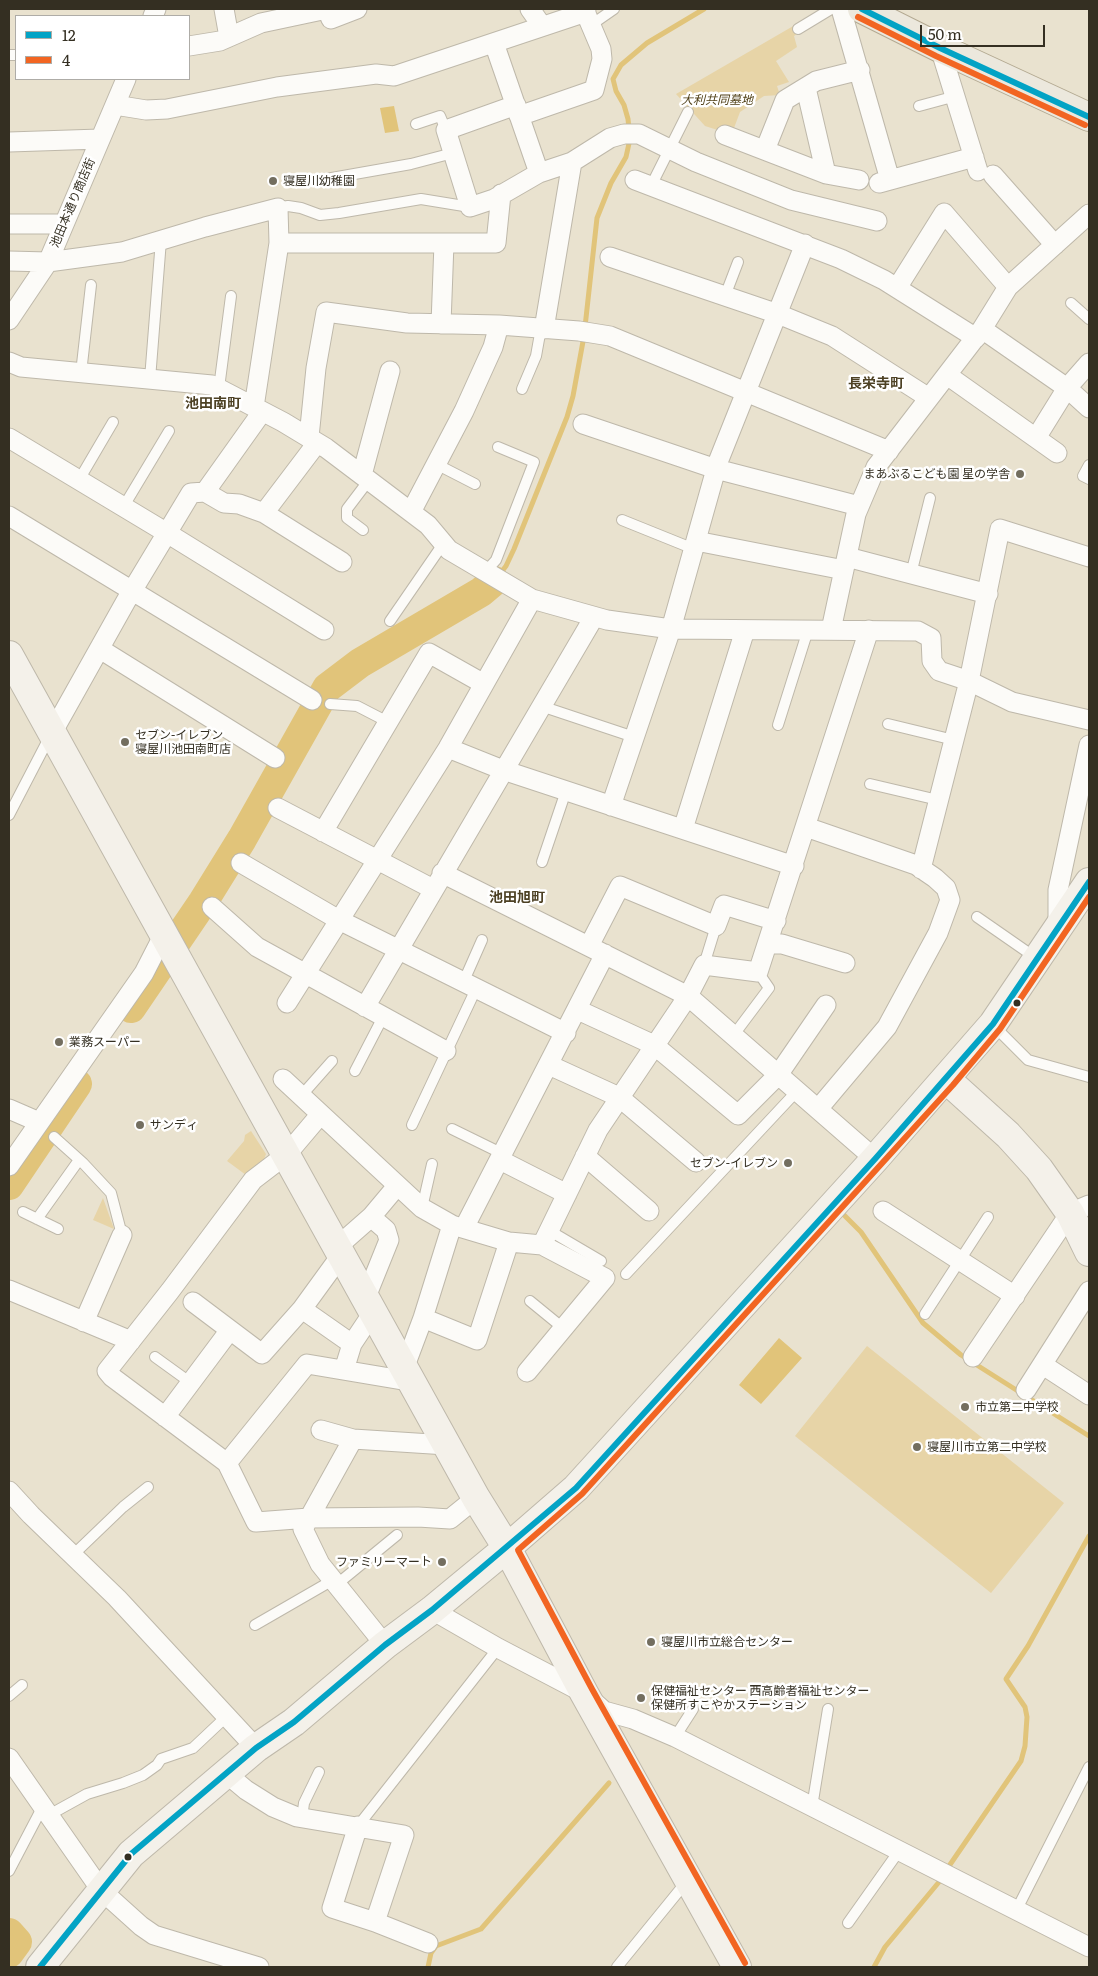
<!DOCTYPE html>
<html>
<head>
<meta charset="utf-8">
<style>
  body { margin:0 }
  #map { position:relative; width:1098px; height:1976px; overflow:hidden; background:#e9e2cf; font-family:Literata,serif }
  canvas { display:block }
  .frame { position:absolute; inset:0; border:10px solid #342f22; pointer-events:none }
  .legend { position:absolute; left:15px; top:15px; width:175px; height:65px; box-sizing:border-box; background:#fff; border:1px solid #aeaca7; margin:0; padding:6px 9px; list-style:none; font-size:15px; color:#342f22 }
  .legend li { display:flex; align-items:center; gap:10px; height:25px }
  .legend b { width:25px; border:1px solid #aeaca7 }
  .scale { position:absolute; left:920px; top:25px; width:125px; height:22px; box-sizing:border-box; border:2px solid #342f22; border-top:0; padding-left:6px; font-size:15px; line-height:18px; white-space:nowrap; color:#342f22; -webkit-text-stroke:4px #fff; paint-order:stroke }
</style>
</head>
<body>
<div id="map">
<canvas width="1098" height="1976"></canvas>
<div class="frame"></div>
<ul class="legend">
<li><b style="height:6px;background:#03a3c5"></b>12</li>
<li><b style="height:6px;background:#f26522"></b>4</li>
</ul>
<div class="scale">50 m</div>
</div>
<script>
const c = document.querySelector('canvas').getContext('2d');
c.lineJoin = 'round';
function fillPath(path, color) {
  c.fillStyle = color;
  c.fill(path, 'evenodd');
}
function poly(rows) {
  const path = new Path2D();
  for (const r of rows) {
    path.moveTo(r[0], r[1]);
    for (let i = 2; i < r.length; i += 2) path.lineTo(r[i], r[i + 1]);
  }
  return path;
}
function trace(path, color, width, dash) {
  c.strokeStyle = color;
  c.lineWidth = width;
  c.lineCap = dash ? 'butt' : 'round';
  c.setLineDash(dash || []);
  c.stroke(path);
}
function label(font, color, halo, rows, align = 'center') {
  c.font = font + ' Literata,"Noto Sans JP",serif';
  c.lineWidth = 5;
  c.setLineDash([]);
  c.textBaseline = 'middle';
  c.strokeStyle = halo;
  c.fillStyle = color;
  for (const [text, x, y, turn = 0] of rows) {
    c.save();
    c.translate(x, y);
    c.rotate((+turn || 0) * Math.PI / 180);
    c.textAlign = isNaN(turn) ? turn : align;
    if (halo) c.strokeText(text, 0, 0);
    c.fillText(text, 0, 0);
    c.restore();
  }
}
const green = poly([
  [795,25,800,32,794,36,797,47,776,61,789,82,777,86,780,95,764,96,740,112,734,128,727,133,705,126,676,94],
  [251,1131,266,1154,262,1165,246,1175,227,1161,244,1141,245,1135],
  [103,1198,114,1229,93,1220],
  [867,1346,1064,1503,991,1593,795,1436]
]);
const water = poly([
  [394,106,399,131,385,133,380,108],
  [779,1338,802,1358,761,1404,739,1385]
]);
const stream = poly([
  [585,327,597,218,611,183,626,157,630,139,628,119,624,105,616,91,613,79,621,65,647,43,704,9],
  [499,575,506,566,514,549,567,417,573,396,584,336],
  [840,1211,861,1232,923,1323,961,1355,1089,1436],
  [947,1869,1021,1761,1025,1746,1027,1717,1025,1707,1006,1679,1028,1646,1089,1536],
  [428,1967,431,1953,436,1946,481,1929,609,1783],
  [874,1967,885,1947,939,1882]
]);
const river = poly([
  [131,1008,203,902,242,839,327,688,360,663,481,592,494,581],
  [9,1185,77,1084],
  [9,1933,17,1942,9,1953]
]);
const lane = poly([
  [591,25,614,9],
  [798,29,831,9],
  [9,55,16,55],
  [919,106,956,96],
  [416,124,440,116,446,130],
  [326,179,411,164,453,153],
  [651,186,688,112],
  [278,208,288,206,301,208,320,215,339,213,421,199,470,207],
  [725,296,738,262],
  [1071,303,1089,319],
  [81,373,91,285],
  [150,379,161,240],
  [219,388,231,296],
  [522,389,536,356,541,328],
  [436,464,475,484],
  [1089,465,1083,476,1089,479],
  [79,480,113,422],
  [124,506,169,431],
  [622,520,694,549],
  [363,530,347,518,347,509,369,480],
  [486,571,496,560,534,462,498,447],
  [911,574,930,498],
  [390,621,443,544],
  [330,704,357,706,388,722],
  [541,706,634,737],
  [888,724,954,740],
  [778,725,808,630],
  [870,784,938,800],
  [9,815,50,736],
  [542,862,566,791],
  [977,917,1036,958],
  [704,965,716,926],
  [463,983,482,940],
  [994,1026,1028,1060,1089,1077],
  [733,1036,769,988,758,972],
  [355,1071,383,1017],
  [301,1096,332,1061],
  [412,1125,476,989],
  [452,1129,503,1154],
  [54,1137,83,1163,111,1193,122,1235],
  [422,1208,432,1164],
  [23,1212,58,1229],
  [37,1219,79,1160],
  [550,1231,601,1261],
  [626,1274,797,1091],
  [530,1301,563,1328],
  [925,1314,988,1217],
  [155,1357,191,1383],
  [73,1555,123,1507,148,1487],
  [336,1585,397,1535],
  [255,1625,333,1580],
  [9,1696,22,1685],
  [675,1737,693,1709],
  [812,1807,828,1709],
  [49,1815,87,1794,123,1783,143,1775,157,1765,161,1759,193,1748,227,1716],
  [302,1818,304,1803,319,1772],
  [358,1826,498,1648],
  [9,1871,43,1806],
  [1016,1911,1089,1767],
  [848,1923,899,1851],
  [617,1967,687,1881]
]);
const street = poly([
  [224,9,229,37],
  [327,9,331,19,357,9],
  [530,9,542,26],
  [841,9,890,180],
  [153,16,156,9],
  [494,43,539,173],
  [189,46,220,41,261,23,327,9],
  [940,48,978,171],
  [806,88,826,174],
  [115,105,146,110,167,109,277,87,376,74,394,76,586,12],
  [516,105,446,130,470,207,494,199,539,173,572,162,610,138,624,134,639,134,696,162,791,200,877,221],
  [519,116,594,90,602,59,601,49,584,9],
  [725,135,826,174,859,180],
  [9,142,100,139],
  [765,150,785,100,816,81,860,70],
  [993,175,1055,245],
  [635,180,841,259,884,280,976,338],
  [879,183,974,157],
  [9,224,64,224],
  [279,243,496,243,501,194],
  [610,257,778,314,832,336,929,398],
  [9,261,48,262,122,252,205,227,278,208,279,243,254,407],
  [897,288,944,213,1008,287],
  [9,320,48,262,126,79],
  [441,324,444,243],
  [544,329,572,162],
  [982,329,1067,388,1089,408],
  [9,362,21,367,212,385,283,422,326,448,428,525,449,550,532,599,607,620,671,629,918,631,931,638,932,661,939,671,969,681,1012,702,1089,720],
  [947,375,1057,453],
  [583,424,716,469,859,506],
  [309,437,316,368,326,312,407,323,499,325,579,331,610,336,889,451],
  [9,438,167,533,324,630],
  [1036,438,1067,388,1089,363],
  [362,475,390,371],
  [205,492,262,412],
  [411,512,464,411,493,347,499,325],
  [264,513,317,443],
  [9,516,312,700],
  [696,541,844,570],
  [847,557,988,594],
  [831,630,856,514,876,467,982,329,1008,287,1089,214],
  [100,649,275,758],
  [52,733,126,601,191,493,205,492,224,503,239,504,264,513,342,562],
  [448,748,503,770,794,866],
  [611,806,671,629,718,462,805,244],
  [278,808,433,889],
  [806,827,916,865,935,878,946,888,950,900,938,933,887,1027,818,1109],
  [683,829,745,630],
  [323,832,429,653,484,684],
  [241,863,339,920,566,1033],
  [921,869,969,681,1000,529,1089,557],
  [442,873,688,996,875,1159],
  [212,907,257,947,446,1051],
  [1058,927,1058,890,1089,745],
  [768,944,782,944,845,963],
  [589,946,620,886,716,926,724,905,776,921],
  [287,1003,448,748,532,599],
  [365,1007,594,617],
  [578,1010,654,1045,738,1115,778,1075,826,1005],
  [549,1065,619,1097,696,1162],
  [283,1079,422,1208,452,1225,509,1242,542,1245,605,1278,527,1372],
  [9,1109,39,1122],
  [320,1115,287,1154,253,1180,170,1291,107,1371,112,1377,227,1463,256,1522,309,1518,418,1517,450,1519,476,1498],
  [585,1156,649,1211],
  [500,1160,567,1194],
  [9,1166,144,973,164,934],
  [883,1211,1015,1296],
  [464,1228,605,954],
  [542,1245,598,1130,688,996,704,965,758,972,869,630],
  [338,1246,371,1217,397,1186],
  [9,1290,131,1341],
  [366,1297,389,1240,386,1230,371,1217],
  [193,1302,262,1354,302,1309,342,1254],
  [302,1309,352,1344],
  [423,1318,477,1340,509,1242],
  [84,1322,122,1235],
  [973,1357,1070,1213,1089,1205],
  [1043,1365,1089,1395],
  [405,1366,423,1318,452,1225],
  [344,1370,352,1344,374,1311],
  [1026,1390,1089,1291],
  [165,1417,230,1330],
  [321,1430,353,1439,447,1445],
  [353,1439,303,1529,320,1564,385,1645],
  [227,1463,307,1364,414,1382],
  [9,1491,31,1515,117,1598,256,1748],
  [432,1610,498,1648,584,1693,604,1711,633,1719,675,1737,1089,1947],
  [9,1758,101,1890,141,1926,154,1935,259,1967],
  [227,1774,246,1790,273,1807,297,1817,404,1835,375,1922],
  [358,1826,332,1908,375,1922,428,1943]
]);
const secondary = poly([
  [9,655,476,1498,507,1548,584,1693,737,1967],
  [946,1079,1008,1135,1039,1169,1070,1213,1089,1252],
  [40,1967,131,1854,256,1748,294,1722,385,1645,432,1610,507,1548,576,1488,875,1159,993,1024,1089,882]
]);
const primary = poly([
  [862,9,940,48,1089,117]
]);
const bus1 = poly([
  [862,9,940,48,1089,117],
  [40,1967,131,1854,256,1748,294,1722,385,1645,432,1610,576,1488,875,1159,993,1024,1089,882]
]);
const bus2 = poly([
  [858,17,936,56,1085,125],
  [745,1963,592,1689,518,1550,582,1494,953,1085,1000,1029,1089,897]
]);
const markers = [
  [273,181,5,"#736e5f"],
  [1020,474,5,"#736e5f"],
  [125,742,5,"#736e5f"],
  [1017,1003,4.5,"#342f22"],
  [59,1042,5,"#736e5f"],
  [140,1125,5,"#736e5f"],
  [788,1163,5,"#736e5f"],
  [965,1407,5,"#736e5f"],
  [917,1447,5,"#736e5f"],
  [442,1562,5,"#736e5f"],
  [651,1642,5,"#736e5f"],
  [641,1698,5,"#736e5f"],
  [128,1857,4.5,"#342f22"]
];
const parkNames = [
  ["大利共同墓地",717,100]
];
const poiNames = [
  ["寝屋川幼稚園",283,181],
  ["まあぶるこども園 星の学舎",1010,474,"right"],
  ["セブン-イレブン",135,735],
  ["寝屋川池田南町店",135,749],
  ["業務スーパー",69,1042],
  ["サンディ",150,1125],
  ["セブン-イレブン",778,1163,"right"],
  ["市立第二中学校",975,1407],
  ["寝屋川市立第二中学校",927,1447],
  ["ファミリーマート",432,1562,"right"],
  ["寝屋川市立総合センター",661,1642],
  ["保健福祉センター 西高齢者福祉センター",651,1691],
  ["保健所すこやかステーション",651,1705]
];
const streetNames = [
  ["池田本通り商店街",73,203,-67]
];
const neighbourhoodNames = [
  ["長栄寺町",876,384],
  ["池田南町",213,404],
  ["池田旭町",517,898]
];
fillPath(green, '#e7d4a7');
fillPath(water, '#e1c47a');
trace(stream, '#e1c47a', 5);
trace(river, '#e1c47a', 30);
trace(lane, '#beb8aa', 12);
trace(street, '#beb8aa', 21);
trace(secondary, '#beb8aa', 30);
trace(primary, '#b3a991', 30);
trace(lane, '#fcfbf8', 10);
trace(street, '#fcfbf8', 19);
trace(secondary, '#f4f1ea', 28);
trace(primary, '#ece8dd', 28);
trace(bus1, '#03a3c5', 6);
trace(bus2, '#f26522', 6);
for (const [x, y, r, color] of markers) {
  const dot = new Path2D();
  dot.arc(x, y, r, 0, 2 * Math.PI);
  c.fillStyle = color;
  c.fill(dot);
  trace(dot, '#fff', 2);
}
label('italic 12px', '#4f3f16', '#fff', parkNames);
label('12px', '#342f22', '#fff', poiNames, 'left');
label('12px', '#342f22', '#fff', streetNames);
label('bold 14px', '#4d4124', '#fff', neighbourhoodNames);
</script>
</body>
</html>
